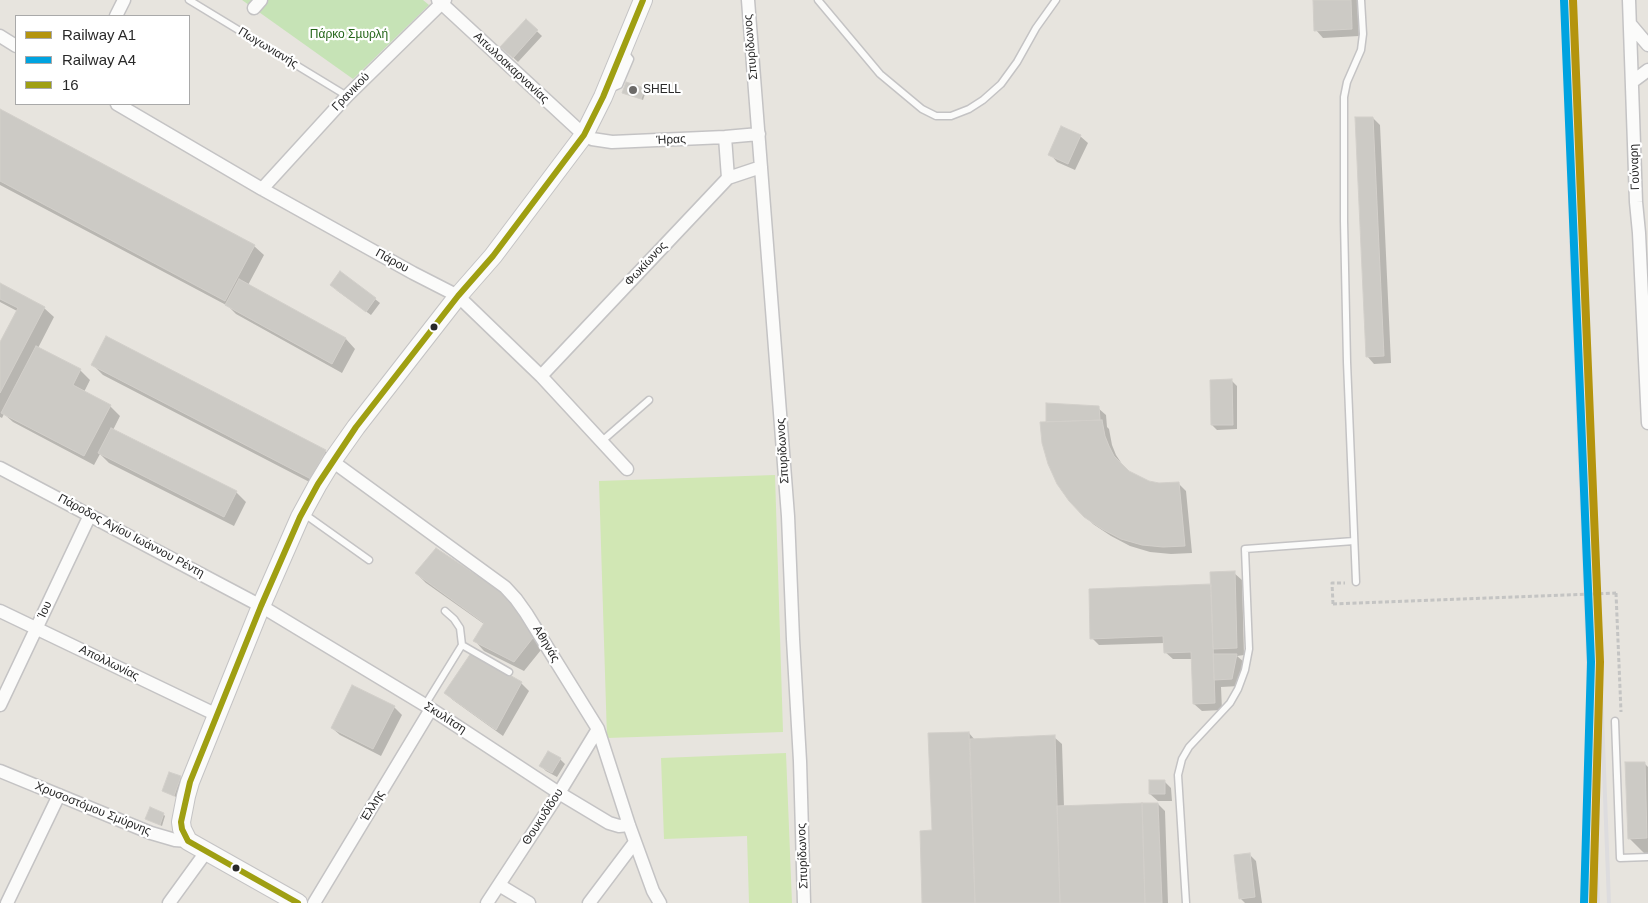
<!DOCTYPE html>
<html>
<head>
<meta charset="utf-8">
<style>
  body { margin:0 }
  #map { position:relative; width:1648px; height:903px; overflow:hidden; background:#e7e4de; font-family:Helvetica,sans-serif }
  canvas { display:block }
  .legend { position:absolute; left:15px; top:15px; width:175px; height:90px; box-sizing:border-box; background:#fff; border:1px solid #a9a9a9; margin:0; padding:6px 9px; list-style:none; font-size:15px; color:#292929 }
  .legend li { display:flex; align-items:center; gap:10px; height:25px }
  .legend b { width:25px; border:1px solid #a9a9a9 }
</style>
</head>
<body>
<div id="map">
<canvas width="1648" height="903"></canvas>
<ul class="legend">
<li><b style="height:6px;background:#b4940e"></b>Railway A1</li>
<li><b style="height:6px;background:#00a3e0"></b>Railway A4</li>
<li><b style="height:6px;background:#9f9f12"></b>16</li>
</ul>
</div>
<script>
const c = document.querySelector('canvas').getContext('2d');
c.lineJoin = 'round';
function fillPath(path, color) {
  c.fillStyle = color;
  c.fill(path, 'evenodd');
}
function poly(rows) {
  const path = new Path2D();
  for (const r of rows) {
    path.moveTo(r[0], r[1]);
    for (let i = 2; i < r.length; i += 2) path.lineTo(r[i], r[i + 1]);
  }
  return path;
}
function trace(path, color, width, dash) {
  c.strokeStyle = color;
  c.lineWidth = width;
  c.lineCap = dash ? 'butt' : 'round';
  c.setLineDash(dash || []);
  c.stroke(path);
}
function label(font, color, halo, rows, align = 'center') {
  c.font = font + ' Helvetica,sans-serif';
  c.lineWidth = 4.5;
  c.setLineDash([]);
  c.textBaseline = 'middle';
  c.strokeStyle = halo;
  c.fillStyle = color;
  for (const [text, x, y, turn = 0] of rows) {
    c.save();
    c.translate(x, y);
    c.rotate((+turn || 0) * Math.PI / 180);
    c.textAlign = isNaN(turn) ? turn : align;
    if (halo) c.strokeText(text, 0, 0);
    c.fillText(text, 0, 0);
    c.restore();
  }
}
const green = poly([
  [242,0,423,0,429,5,353,79]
]);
const pitch = poly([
  [775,475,783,732,607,738,599,481],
  [786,753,792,903,749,903,747,836,664,839,661,758]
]);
const shadow = poly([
  [1314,0,1357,0,1359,36,1323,38,1316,30],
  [526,21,542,36,518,62,502,47],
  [644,89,646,91,643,100,624,92],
  [0,111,254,246,264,255,248,285,346,339,355,349,342,373,236,314,228,306,0,185],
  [1373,118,1380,125,1391,363,1374,364,1367,356],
  [1080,136,1088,143,1075,170,1057,162,1050,154],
  [0,285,44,308,54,317,38,348,80,370,90,380,84,392,110,406,120,416,113,430,236,492,246,502,234,526,109,463,100,454,94,465,13,422,4,414,2,418,0,417,0,344,17,311,0,302],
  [336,290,375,299,380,303,371,315],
  [93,365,325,451,335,461,321,488,103,375],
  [1232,381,1237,386,1237,429,1217,430,1212,425],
  [1098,408,1106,415,1107,427,1109,429,1112,445,1116,455,1126,470,1148,482,1159,484,1179,484,1186,491,1192,553,1171,554,1150,552,1130,546,1111,536,1093,524,1070,500,1047,423],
  [436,550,545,645,524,671,484,651,475,641,484,624,426,583,416,573],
  [1234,573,1242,580,1244,655,1237,656,1244,662,1239,686,1221,687,1222,710,1202,711,1194,704,1193,659,1173,659,1165,652,1165,643,1099,645,1092,638,1212,586],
  [521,683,529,691,503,736,453,700,446,693],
  [353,687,394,707,402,715,381,756,340,735,332,728],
  [969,733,975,740,1054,737,1062,744,1064,807,1158,804,1165,811,1168,903,923,903,933,832],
  [560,759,565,764,557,777,546,771,541,766],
  [1644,763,1648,767,1648,853,1644,853,1629,838],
  [170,774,183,779,176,797,164,791],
  [1164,781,1171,788,1172,801,1158,801,1150,794],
  [163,814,165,816,162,826,147,819],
  [1249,854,1256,861,1262,903,1245,903,1241,899]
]);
const building = poly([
  [1313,0,1351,0,1352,29,1314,31,1313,0],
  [526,19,538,30,513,58,500,47,526,19],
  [626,82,645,88,641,99,622,93,626,82],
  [0,109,255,245,225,301,0,181,0,109],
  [1355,117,1373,117,1384,356,1366,357,1355,117],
  [1061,126,1081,135,1068,164,1048,155,1061,126],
  [340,271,376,298,366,312,330,285,340,271],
  [239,279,346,338,332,364,225,305,239,279],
  [0,283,45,307,0,393,0,342,18,308,0,299,0,283],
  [106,336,326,450,311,479,91,365,106,336],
  [36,346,81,369,73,385,111,405,84,456,1,413,36,346],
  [1232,379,1233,425,1211,425,1210,380,1232,379],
  [1046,403,1099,406,1100,420,1046,422,1046,403],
  [1102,420,1105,436,1109,446,1114,456,1129,471,1149,481,1159,483,1179,482,1185,546,1163,547,1142,545,1121,539,1102,529,1084,517,1069,501,1057,484,1048,464,1042,443,1040,422,1102,420],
  [111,428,237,491,224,517,98,453,111,428],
  [436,548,507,595,536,634,514,662,473,641,484,623,415,573,436,548],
  [1235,571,1237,648,1213,649,1210,572,1235,571],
  [1211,584,1215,703,1193,704,1191,652,1164,653,1163,636,1090,639,1089,589,1211,584],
  [471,653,522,682,496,730,444,693,471,653],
  [1213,654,1237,654,1232,679,1214,680,1213,654],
  [352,685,395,706,373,749,331,728,352,685],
  [969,732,975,903,922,903,920,831,932,830,928,733,969,732],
  [1055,735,1060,903,975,903,970,739,1055,735],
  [548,751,561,758,552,773,539,766,548,751],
  [1625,762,1645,762,1647,838,1628,839,1625,762],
  [169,772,181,776,174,796,162,791,169,772],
  [1149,780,1165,780,1165,794,1149,794,1149,780],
  [1142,803,1145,903,1060,903,1057,806,1142,803],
  [1142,803,1158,803,1162,903,1145,903,1142,803],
  [150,807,164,813,160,825,145,819,150,807],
  [1250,853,1255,897,1239,899,1234,855,1250,853]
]);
const path = poly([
  [1616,593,1621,712],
  [1333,604,1332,583,1345,583]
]);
const lane = poly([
  [189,0,347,96],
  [818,0,880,74,922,109,936,116,951,116,969,109,983,100,1001,84,1017,62,1036,28,1056,0],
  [610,89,619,85,630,59,624,51],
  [602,441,649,400],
  [303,513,369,560],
  [1356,582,1347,362,1344,221,1344,97,1347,82,1361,50,1363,34,1361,0],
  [445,611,454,619,460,628,462,645],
  [425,705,462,645,509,672],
  [1615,721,1620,858,1648,857],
  [1186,903,1178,775,1182,759,1189,747,1230,703,1238,689,1245,670,1249,649,1245,549,1354,541]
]);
const street = poly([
  [438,0,584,135,592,139,612,142,725,137,759,134],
  [748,0,788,516,793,639,800,761,804,903],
  [1629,0,1636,202,1639,233,1648,423],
  [254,8,261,0],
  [116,16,124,0],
  [1631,25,1648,45],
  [0,36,16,46],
  [1632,82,1648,70],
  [117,104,262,189,413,273,458,296,541,376,627,469],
  [725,137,728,178],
  [262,189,347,96,445,0],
  [541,376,728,178,761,167],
  [332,461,505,587,516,599,526,613,598,729,629,825,653,891,660,903],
  [0,468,261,606,425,705,559,793,609,823,619,826,629,825],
  [0,611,217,715],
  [0,705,90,515],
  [0,771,151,833,175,840,188,841],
  [499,885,529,903],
  [7,903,59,795],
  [169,903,206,852],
  [314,903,431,709],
  [487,903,559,793,598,729],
  [589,903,635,842]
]);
const secondary = poly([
  [298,903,188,841,182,829,181,822,186,796,190,782,261,606,300,517,318,484,332,461,356,427,458,296,493,256,584,135,603,97,643,0]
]);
const rail = poly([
  [1571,242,1598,903],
  [1600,662,1609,903]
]);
const pathBridge = poly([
  [1333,604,1616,593]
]);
const bus1 = poly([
  [298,903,188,841,182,829,181,822,190,782,261,606,300,517,318,484,356,427,458,296,493,256,584,135,603,97,643,0]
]);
const rail1 = poly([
  [1573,0,1600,662,1593,903]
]);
const rail2 = poly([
  [1564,0,1591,662,1584,903]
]);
const markers = [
  [633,90,5,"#6c6a68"],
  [434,327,4.5,"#292929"],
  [236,868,4.5,"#292929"]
];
const parkNames = [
  ["Πάρκο Σµυρλή",349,35]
];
const streetNames = [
  ["Σπυρίδωνος",751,47,-95],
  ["Πωγωνιανής",268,48,31],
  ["Αιτωλοακαρνανίας",511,68,43],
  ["Γρανικού",351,92,-46],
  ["Ήρας",671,140,-3],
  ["Γούναρη",1635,167,-92],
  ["Πάρου",392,261,29],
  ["Φωκίωνος",646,264,-47],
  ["Σπυρίδωνος",783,451,-94],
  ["Πάροδος Αγίου Ιωάννου Ρέντη",131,536,28],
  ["Ίου",45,610,-65],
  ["Αθηνάς",546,644,59],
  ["Απολλωνίας",109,663,26],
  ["Σκυλίτση",445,718,33],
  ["Έλλης",373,806,-59],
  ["Χρυσοστόμου Σμύρνης",93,809,22],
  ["Θουκυδίδου",543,817,-57],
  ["Σπυρίδωνος",803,856,-92]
];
const poiNames = [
  ["SHELL",643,90]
];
fillPath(green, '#c6e3b6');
fillPath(pitch, '#d1e7b4');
fillPath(shadow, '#0003');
fillPath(building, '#cccac5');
trace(building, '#d2cfca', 1);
trace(lane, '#c4c3c4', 9);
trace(street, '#c4c3c4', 15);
trace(secondary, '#c4c3c4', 20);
trace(path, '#c4c4c3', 3, [4, 2.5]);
trace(lane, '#fbfbfa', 6);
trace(street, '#fbfbfa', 12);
trace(secondary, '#fbfbfa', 18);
trace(rail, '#dddcde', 4);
trace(pathBridge, '#c4c4c3', 3, [4, 2.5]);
trace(bus1, '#9f9f12', 6);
trace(rail1, '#b4940e', 8);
trace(rail2, '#00a3e0', 8);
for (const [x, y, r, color] of markers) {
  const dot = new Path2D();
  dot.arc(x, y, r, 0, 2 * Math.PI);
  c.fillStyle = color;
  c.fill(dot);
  trace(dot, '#fff', 2);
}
label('12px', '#246519', '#fff', parkNames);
label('12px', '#292929', '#fff', streetNames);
label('12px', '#292929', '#fff', poiNames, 'left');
</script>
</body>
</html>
